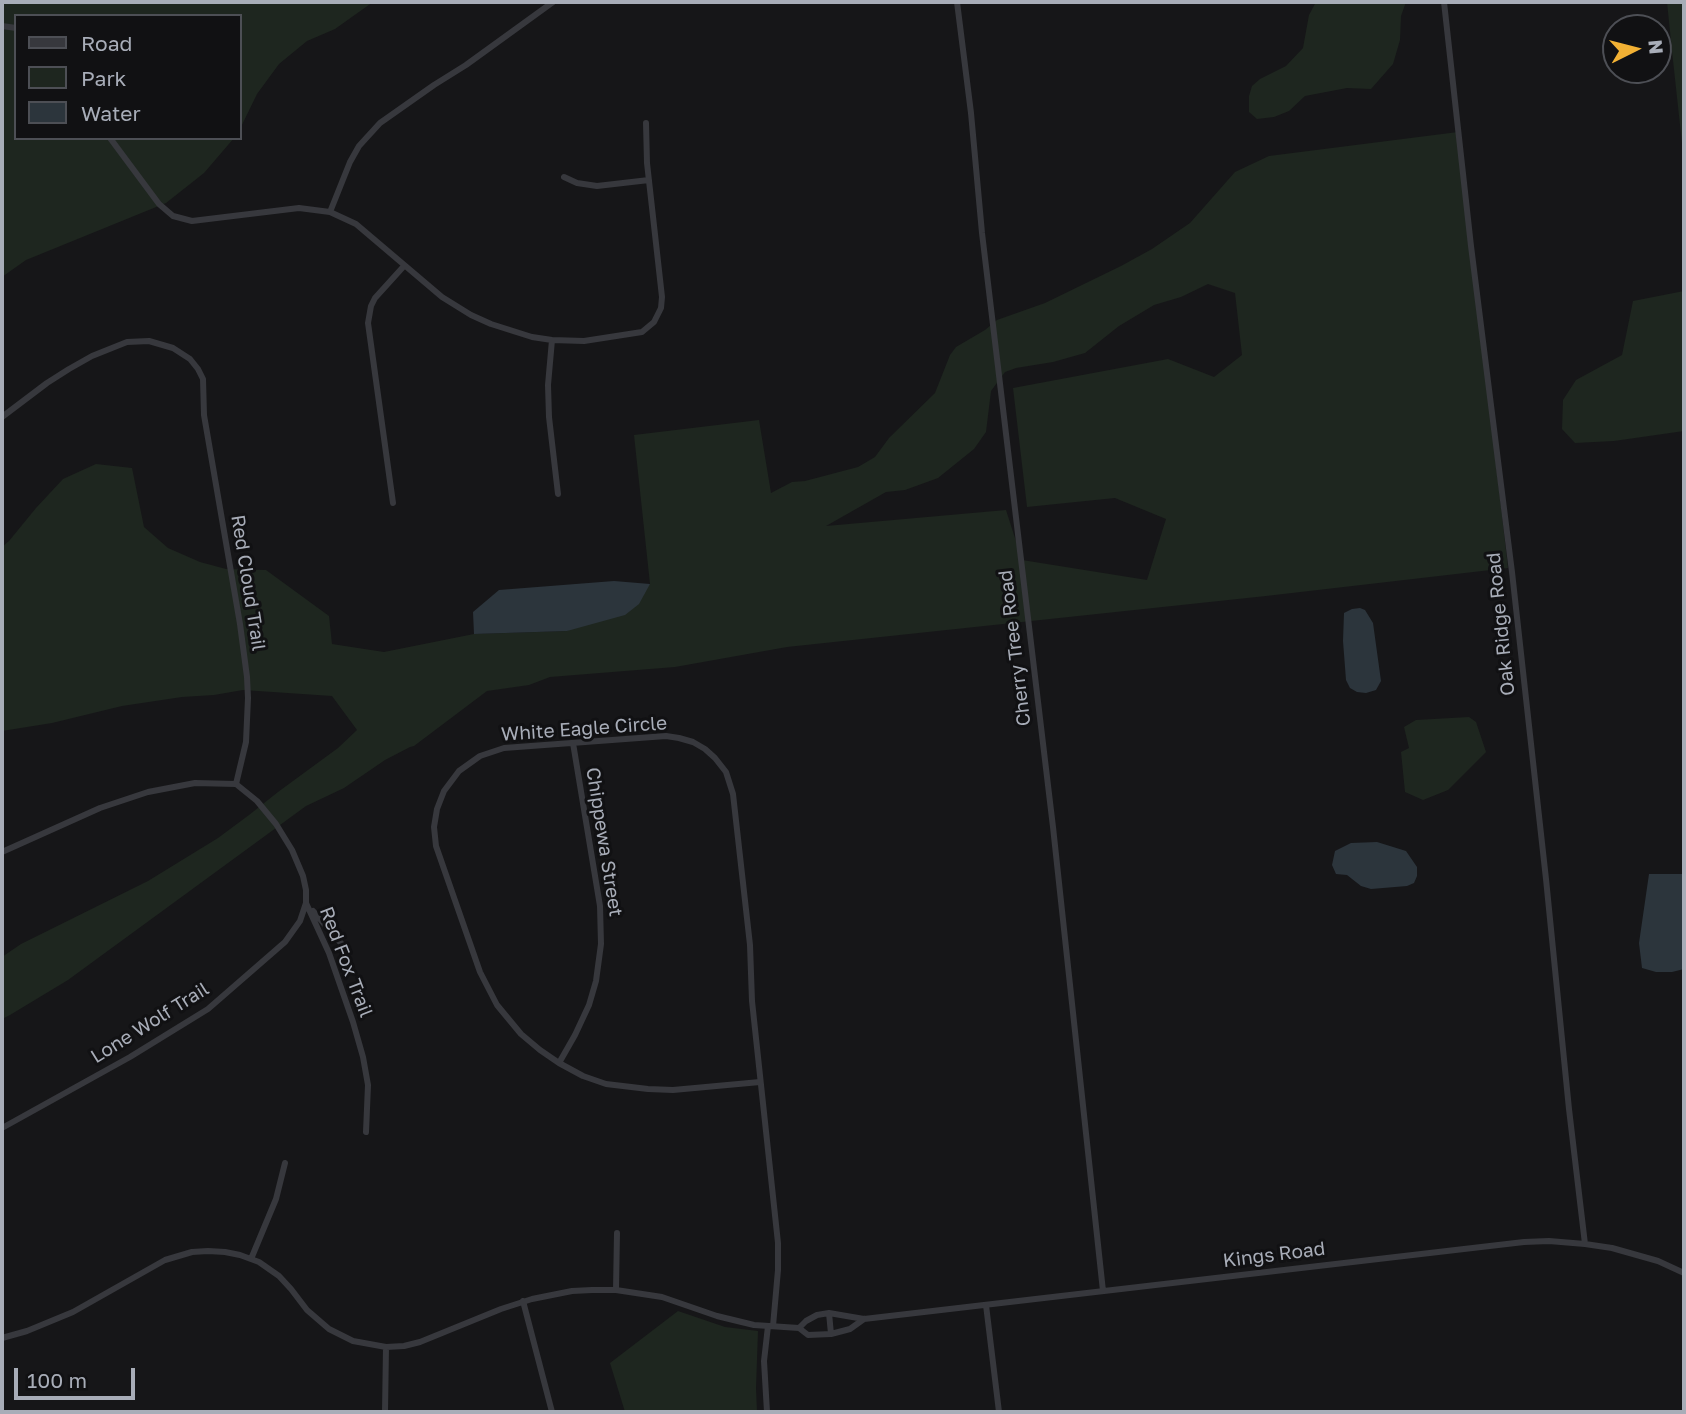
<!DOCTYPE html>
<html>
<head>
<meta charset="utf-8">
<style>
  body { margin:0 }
  #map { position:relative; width:1686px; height:1414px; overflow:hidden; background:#161618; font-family:"Golos Text",sans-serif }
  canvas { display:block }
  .frame { position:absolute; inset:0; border:4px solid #a8adb8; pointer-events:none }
  .legend { position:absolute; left:14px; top:14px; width:228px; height:126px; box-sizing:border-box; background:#111113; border:2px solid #4d4f55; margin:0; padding:9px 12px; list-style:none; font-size:21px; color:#a8adb8 }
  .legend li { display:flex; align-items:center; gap:14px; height:35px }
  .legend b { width:35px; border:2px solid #4d4f55 }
  .north { position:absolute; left:1602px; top:14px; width:70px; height:70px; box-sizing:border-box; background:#111113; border:2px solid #4d4f55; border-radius:50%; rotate:84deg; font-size:19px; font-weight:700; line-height:28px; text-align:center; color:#a8adb8 }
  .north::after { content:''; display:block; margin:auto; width:24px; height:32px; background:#f2b134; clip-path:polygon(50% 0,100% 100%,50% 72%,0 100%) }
  .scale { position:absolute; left:14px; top:1368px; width:121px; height:32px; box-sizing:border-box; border:4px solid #a8adb8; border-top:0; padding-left:9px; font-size:21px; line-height:24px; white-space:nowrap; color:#a8adb8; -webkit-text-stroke:5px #111113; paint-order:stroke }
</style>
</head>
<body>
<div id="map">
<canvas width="1686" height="1414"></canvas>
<div class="frame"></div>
<ul class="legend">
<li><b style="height:9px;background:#37383d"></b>Road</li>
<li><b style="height:19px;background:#1e261f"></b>Park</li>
<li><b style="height:19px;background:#2c353c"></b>Water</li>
</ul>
<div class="north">N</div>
<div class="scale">100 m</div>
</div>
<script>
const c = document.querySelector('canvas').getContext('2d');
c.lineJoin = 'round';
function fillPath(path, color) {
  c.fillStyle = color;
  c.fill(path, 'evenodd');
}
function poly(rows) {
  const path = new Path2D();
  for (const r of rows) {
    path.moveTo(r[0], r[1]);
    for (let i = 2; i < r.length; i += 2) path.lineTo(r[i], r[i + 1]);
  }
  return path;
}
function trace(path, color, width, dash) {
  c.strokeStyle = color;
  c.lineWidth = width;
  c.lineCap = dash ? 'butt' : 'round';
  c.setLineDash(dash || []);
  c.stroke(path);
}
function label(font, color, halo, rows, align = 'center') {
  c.font = font + ' "Golos Text",sans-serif';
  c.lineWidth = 6;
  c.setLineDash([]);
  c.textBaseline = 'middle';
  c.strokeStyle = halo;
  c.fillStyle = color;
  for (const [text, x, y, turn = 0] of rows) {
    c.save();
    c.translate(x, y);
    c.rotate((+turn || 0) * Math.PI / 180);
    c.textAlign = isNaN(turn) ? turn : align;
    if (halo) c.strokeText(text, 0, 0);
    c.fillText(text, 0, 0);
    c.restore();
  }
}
const green = poly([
  [2,2,373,2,335,29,307,41,279,64,257,94,240,129,240,16,16,16,16,138,234,138,204,173,166,203,26,260,2,277],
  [1316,2,1406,2,1401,16,1400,40,1393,64,1371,89,1347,88,1305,96,1289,111,1274,117,1257,119,1249,112,1249,96,1252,86,1260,79,1286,66,1303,48,1309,15],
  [1667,2,1684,2,1684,162,1672,51],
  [1458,132,1508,568,1266,596,787,647,675,667,550,677,529,685,487,691,414,746,410,747,385,760,344,788,306,806,68,980,10,1015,2,1019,2,957,21,944,148,881,218,838,249,815,278,792,338,748,357,730,332,696,243,690,214,695,182,697,122,706,52,723,2,731,2,547,9,541,36,508,63,479,96,464,132,468,144,527,168,548,200,562,226,569,266,570,329,616,332,644,384,652,474,634,567,631,650,584,634,435,759,420,771,493,792,482,805,481,858,467,875,457,889,438,935,393,950,355,956,347,985,330,997,320,1045,303,1121,266,1152,249,1190,223,1235,172,1269,156],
  [1208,284,1235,293,1242,355,1214,377,1168,359,1013,388,1027,507,1115,498,1166,519,1147,580,1022,560,1006,510,826,526,886,492,905,490,938,478,974,449,986,432,991,391,1005,372,1016,368,1053,362,1085,353,1119,326,1154,305,1181,297],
  [1684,291,1684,431,1614,441,1575,443,1562,429,1563,400,1576,380,1622,355,1633,301],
  [1469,717,1476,722,1486,752,1448,790,1423,800,1405,792,1401,752,1409,748,1404,727,1416,720],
  [678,1311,725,1327,758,1331,756,1388,757,1412,625,1412,610,1363]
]);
const water = poly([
  [614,581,650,584,639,604,625,615,567,631,474,634,473,612,499,590],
  [1360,608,1365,610,1373,623,1381,681,1376,690,1366,693,1357,692,1350,688,1346,680,1343,641,1344,613,1352,609],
  [1377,842,1406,851,1417,867,1417,876,1414,883,1407,886,1371,889,1361,886,1347,875,1336,874,1332,865,1335,851,1351,843],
  [1649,874,1684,874,1684,969,1672,972,1656,972,1642,968,1639,943]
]);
const minor = poly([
  [957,2,971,113,982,233,1053,827,1103,1291],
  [1444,2,1471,246,1512,572,1546,879,1569,1109,1585,1244],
  [2,26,16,28],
  [110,138,159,204,173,216,192,221,299,208,330,212,356,224,442,297,471,315,491,324,532,337,552,340,584,341,642,332,654,322,661,308,662,297,647,163,646,123],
  [564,177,577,183,597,186,649,180],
  [330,212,350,162,359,146,380,123,434,85,466,65,553,2],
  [552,340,548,385,549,417,558,494],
  [2,417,47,383,69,369,92,356,127,342,149,341,173,348,190,359,198,369,203,379,204,415,240,624,247,677,248,698,246,742,236,784],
  [393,503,368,323,371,306,375,298,404,266],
  [236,784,257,801,276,824,292,850,303,876,306,890,306,903,329,953,353,1022,363,1057,368,1085,366,1132],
  [2,852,100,808,148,792,195,783,236,784],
  [313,911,346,949],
  [559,1063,575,1035,589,1005,596,981,601,944,600,906,573,743],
  [760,1082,673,1090,648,1089,606,1084,583,1076,559,1063,540,1050,521,1034,497,1005,480,972,436,846,434,827,437,809,444,791,459,771,480,756,504,748,666,736,679,738,693,742,705,749,715,758,726,772,733,794,750,945,752,1001,778,1243,778,1270,773,1326],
  [2,1128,130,1057,208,1009,285,942,300,921,306,903],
  [251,1259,276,1199,285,1163],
  [616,1290,617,1233],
  [523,1301,552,1412],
  [986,1305,999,1412],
  [829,1313,831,1334],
  [799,1328,808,1335,831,1334,850,1329,864,1319],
  [2,1338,27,1331,73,1312,165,1260,192,1252,208,1251,225,1252,240,1255,259,1262,279,1276,291,1289,307,1310,329,1329,353,1341,386,1347,404,1346,420,1342,501,1309,532,1299,572,1291,592,1290,616,1290,662,1297,717,1316,754,1325,799,1328,806,1321,817,1315,829,1313,864,1319,1524,1242,1549,1241,1585,1244,1612,1248,1658,1261,1684,1273],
  [385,1412,386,1347],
  [767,1412,764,1361,768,1326]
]);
const streetNames = [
  ["Red Cloud Trail",248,583,81],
  ["Oak Ridge Road",1501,624,-96],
  ["Cherry Tree Road",1015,648,-97],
  ["White Eagle Circle",584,729,-4],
  ["Chippewa Street",604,842,81],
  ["Red Fox Trail",346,962,69],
  ["Lone Wolf Trail",150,1023,-32],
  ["Kings Road",1274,1255,-7]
];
fillPath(green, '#1e261f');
fillPath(water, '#2c353c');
trace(minor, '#37383d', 6);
label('19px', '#a8adb8', '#111113', streetNames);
</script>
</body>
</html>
